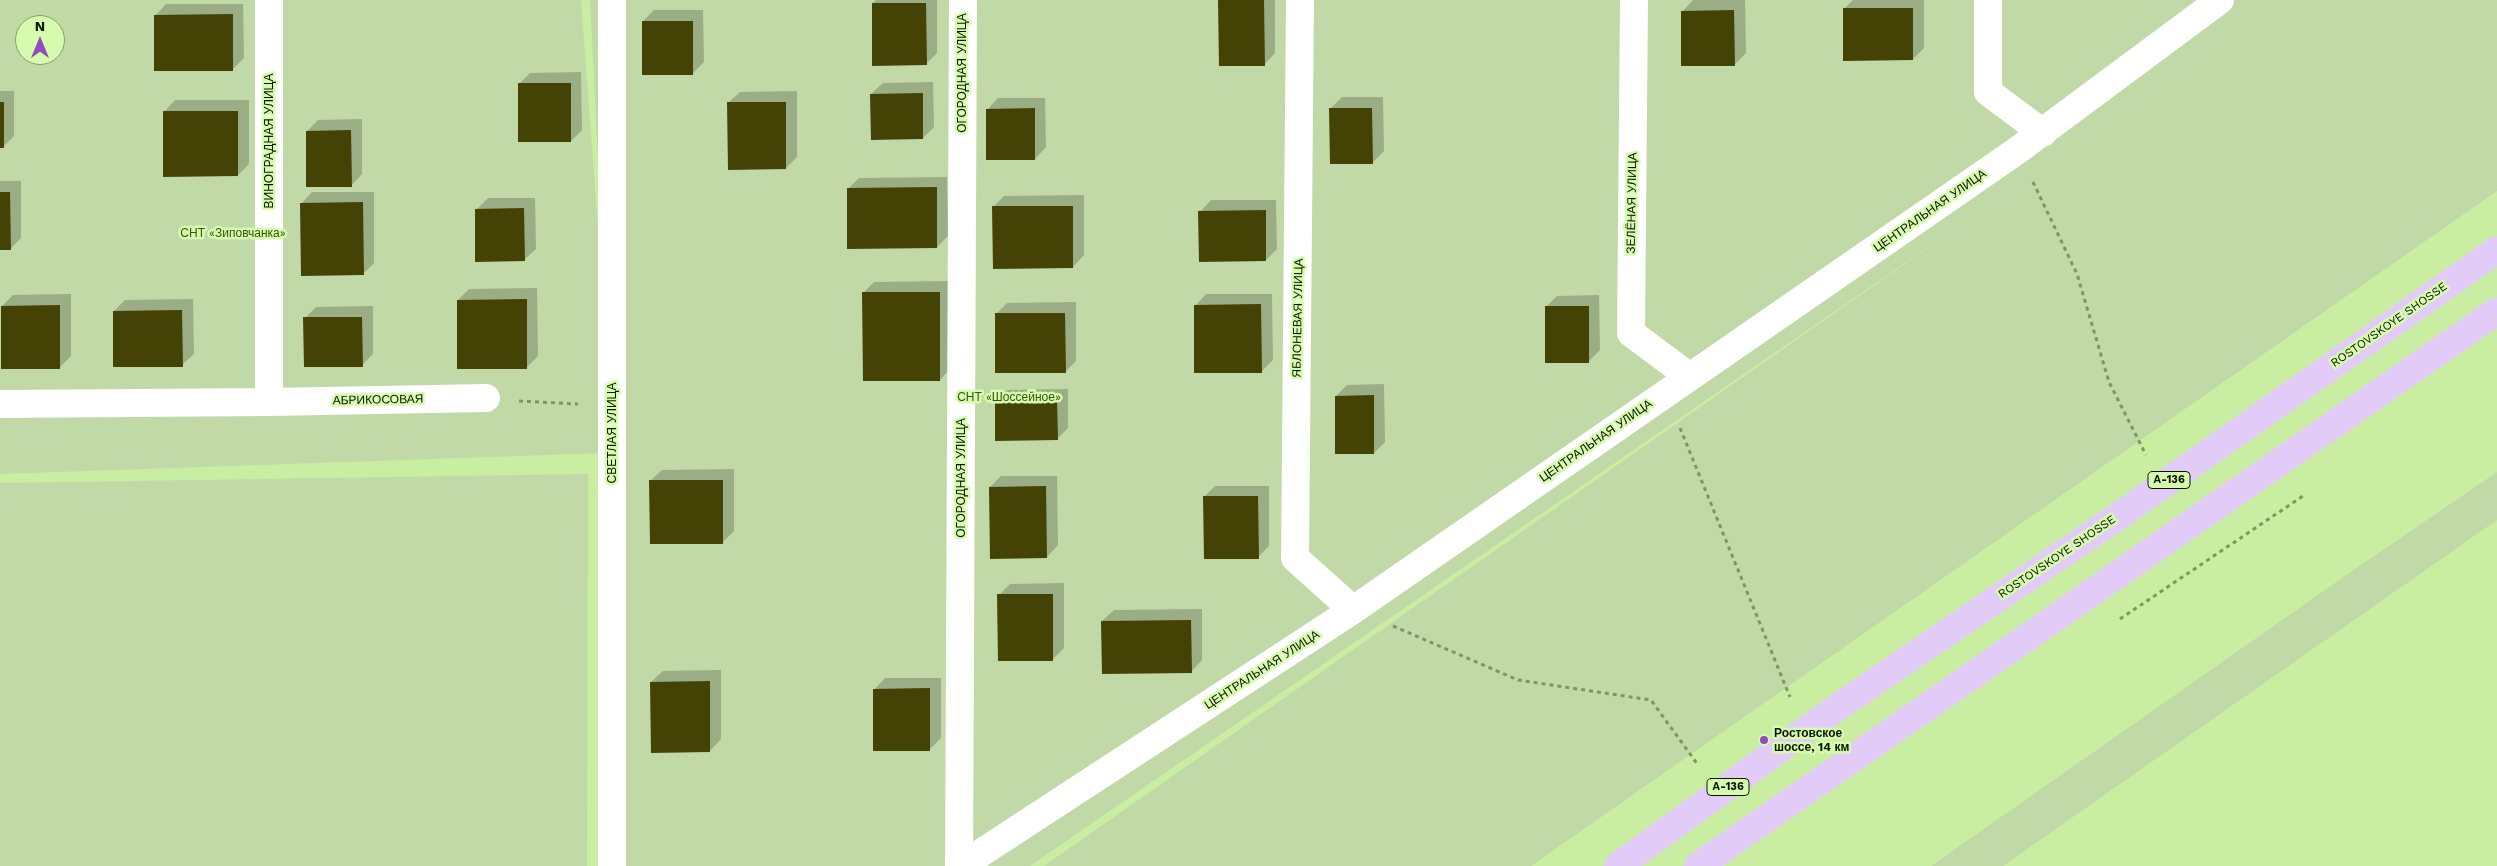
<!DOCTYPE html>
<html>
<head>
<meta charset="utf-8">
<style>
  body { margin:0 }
  #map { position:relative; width:2497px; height:866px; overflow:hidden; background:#c9eea1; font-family:"Work Sans",sans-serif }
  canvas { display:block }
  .north { position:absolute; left:15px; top:15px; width:50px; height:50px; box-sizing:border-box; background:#d6fbae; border:1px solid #859f68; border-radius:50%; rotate:0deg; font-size:14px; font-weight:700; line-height:20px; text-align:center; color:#0b1600 }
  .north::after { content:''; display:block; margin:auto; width:18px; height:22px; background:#904cc0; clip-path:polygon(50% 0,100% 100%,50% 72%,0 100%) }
</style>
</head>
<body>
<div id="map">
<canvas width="2497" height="866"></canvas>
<div class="north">N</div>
</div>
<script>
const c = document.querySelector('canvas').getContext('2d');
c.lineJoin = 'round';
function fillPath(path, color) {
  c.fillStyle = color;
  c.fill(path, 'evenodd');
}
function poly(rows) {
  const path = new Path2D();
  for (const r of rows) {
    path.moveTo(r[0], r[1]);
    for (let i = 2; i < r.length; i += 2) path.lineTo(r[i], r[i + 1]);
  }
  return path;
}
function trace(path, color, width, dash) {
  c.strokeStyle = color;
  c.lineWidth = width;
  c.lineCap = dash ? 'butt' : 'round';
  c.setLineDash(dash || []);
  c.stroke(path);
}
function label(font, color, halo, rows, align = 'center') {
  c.font = font + ' "Work Sans",sans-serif';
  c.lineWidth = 5;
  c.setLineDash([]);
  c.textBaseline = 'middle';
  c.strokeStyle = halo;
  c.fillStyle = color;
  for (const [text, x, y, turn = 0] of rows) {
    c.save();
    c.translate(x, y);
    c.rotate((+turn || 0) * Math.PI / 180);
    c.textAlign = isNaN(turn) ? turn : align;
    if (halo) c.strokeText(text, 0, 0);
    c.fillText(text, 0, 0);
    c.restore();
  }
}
const green = poly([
  [0,0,581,0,609,375,590,0,2497,0,2497,191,1531,866,1044,866,1979,212,1030,866,611,866,606,453,0,474],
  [25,25,55,25,55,55,25,55],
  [2497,472,2497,520,2003,866,1931,866,2342,578],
  [588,474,587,866,0,866,0,483]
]);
const shadow = poly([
  [876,0,937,0,937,53,926,64,873,3],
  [1220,0,1275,0,1275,53,1264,65],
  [1693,0,1745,0,1746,53,1734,65,1682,12],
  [1853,0,1924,0,1924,48,1913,59,1844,9],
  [166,4,243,4,244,58,233,69,155,16],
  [654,10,703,10,704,62,693,73,643,21],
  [581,72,582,130,571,141,519,84,530,73],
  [933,82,934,127,923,138,871,94,883,83],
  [0,91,14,91,14,136,3,147,0,147],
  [797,91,797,157,786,168,728,103,740,92],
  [1342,97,1383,97,1384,151,1372,163,1331,108],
  [998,98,1045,98,1046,147,1035,159,987,110],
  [175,100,249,100,249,164,238,175,164,112],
  [362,119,362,174,351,186,307,131,318,120],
  [947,177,948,236,937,247,848,189,859,178],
  [0,181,21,181,21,238,10,249,0,249],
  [312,192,374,192,374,263,363,274,301,204],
  [1084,195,1084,255,1073,267,993,207,1004,196],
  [488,198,535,198,536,249,524,260,476,210],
  [1211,200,1276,200,1277,249,1266,260,1200,212],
  [950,281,951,368,940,380,863,293,874,282],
  [537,288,538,356,527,367,458,300,469,289],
  [71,294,71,356,60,367,2,306,13,295],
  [1206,294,1272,294,1273,360,1262,371,1195,306],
  [1599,295,1600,350,1589,361,1546,307,1557,296],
  [193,299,194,354,182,365,114,311,125,300],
  [1076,302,1076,361,1065,372,996,314,1007,303],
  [373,306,373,354,362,365,305,318,316,307],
  [1384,384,1385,442,1374,453,1336,396,1347,385],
  [1068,389,1068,428,1057,439,996,401,1007,390],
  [734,469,734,531,723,542,650,481,662,470],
  [1001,476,1057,476,1058,545,1047,557,990,487],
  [1215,486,1269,486,1269,546,1258,557,1204,497],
  [1064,583,1064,648,1053,659,999,595,1010,584],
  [1202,609,1202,660,1191,672,1102,621,1114,610],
  [721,670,721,739,710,751,651,682,663,671],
  [885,678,941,678,941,738,930,749,874,690]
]);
const building = poly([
  [1218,0,1264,0,1265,66,1219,66],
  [872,3,926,3,927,65,872,66],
  [1843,8,1913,8,1913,60,1843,61],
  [1734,10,1735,66,1681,66,1681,11],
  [233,14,233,71,154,71,154,15],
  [642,21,693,21,693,75,642,75],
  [518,83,571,83,571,142,518,142],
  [923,93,923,139,871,140,870,94],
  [0,102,4,102,4,148,0,148],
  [727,102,786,102,786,169,728,170],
  [1035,108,1035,160,986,160,986,109],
  [1329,108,1372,108,1373,164,1330,164],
  [163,111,238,111,238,176,163,177],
  [351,130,352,187,306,187,306,131],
  [937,187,937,248,847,249,847,188],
  [0,192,10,192,11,250,0,250],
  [363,202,364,275,301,276,300,203],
  [992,206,1073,206,1073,268,993,269],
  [524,208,525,261,475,262,475,209],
  [1266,210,1266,261,1199,262,1198,211],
  [862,292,940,292,940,381,863,381],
  [527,299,527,369,457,369,457,300],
  [1261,304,1262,373,1194,373,1194,305],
  [60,305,60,369,1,369,1,306],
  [1545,306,1589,306,1589,363,1545,363],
  [182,310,183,367,113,367,113,311],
  [995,313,1065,313,1066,373,995,373],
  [303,317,362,317,363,367,304,367],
  [1374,395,1374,454,1335,454,1335,396],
  [995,400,1057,400,1058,440,995,441],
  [649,480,723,480,723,544,650,544],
  [1046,486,1047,558,990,559,989,487],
  [1203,496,1258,496,1259,559,1204,559],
  [997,594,1053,594,1053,661,998,661],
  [1191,620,1192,673,1102,674,1101,621],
  [710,681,710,752,651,753,650,682],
  [930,688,930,751,873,751,873,689]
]);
const path = poly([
  [2033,182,2077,274,2109,382,2146,455],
  [519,401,578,404],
  [1680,428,1790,697],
  [2120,619,2303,496],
  [1393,626,1518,680,1651,700,1698,765]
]);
const minor = poly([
  [269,0,269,402],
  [1300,0,1295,558,1353,610],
  [1634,0,1631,333,1690,377],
  [1988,0,1988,92,2043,133],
  [0,404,269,402,486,398],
  [612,866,612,0],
  [959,866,963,0],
  [961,866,1353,610,2018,150,2220,0]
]);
const trunk = poly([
  [1618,866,1838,707,2120,515,2497,250],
  [1698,866,2497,311]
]);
const markers = [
  [1764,740,5,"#904cc0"]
];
const shields = [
  [2169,480,42],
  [1728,787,42]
];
const shieldNames = [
  ["А-136",2169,480],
  ["А-136",1728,787]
];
const streetNames = [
  ["ОГОРОДНАЯ УЛИЦА",962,73,-90],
  ["ВИНОГРАДНАЯ УЛИЦА",269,141,-90],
  ["ЗЕЛЁНАЯ УЛИЦА",1632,203,-89],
  ["ЦЕНТРАЛЬНАЯ УЛИЦА",1930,211,-35],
  ["ЯБЛОНЕВАЯ УЛИЦА",1298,318,-89],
  ["ROSTOVSKOYE SHOSSE",2389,325,-35],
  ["АБРИКОСОВАЯ",378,400,-1],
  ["СВЕТЛАЯ УЛИЦА",612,433,-90],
  ["ЦЕНТРАЛЬНАЯ УЛИЦА",1596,441,-35],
  ["ОГОРОДНАЯ УЛИЦА",961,478,-90],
  ["ROSTOVSKOYE SHOSSE",2057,557,-34],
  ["ЦЕНТРАЛЬНАЯ УЛИЦА",1262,670,-33]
];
const parkNames = [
  ["СНТ «Зиповчанка»",233,233],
  ["СНТ «Шоссейное»",1009,397]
];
const poiNames = [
  ["Ростовское",1774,733],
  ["шоссе, 14 км",1774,747]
];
fillPath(green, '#c1d9a7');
fillPath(shadow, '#0003');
fillPath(building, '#444305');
trace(path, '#7d9760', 3, [4, 4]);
trace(minor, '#fff', 28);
trace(trunk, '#e3cbf8', 28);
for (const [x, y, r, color] of markers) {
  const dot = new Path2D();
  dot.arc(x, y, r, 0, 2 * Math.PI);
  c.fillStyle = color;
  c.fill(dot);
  trace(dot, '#d6fbae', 2);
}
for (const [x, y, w] of shields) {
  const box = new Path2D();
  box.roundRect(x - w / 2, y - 8.5, w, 17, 4);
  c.fillStyle = '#d6fbae';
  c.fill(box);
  trace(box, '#0b1600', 1);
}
label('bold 11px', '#0b1600', null, shieldNames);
label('12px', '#0b1600', '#d6fbae', streetNames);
label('12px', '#39540a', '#d6fbae', parkNames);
label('bold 12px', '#0b1600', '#d6fbae', poiNames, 'left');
</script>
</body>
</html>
